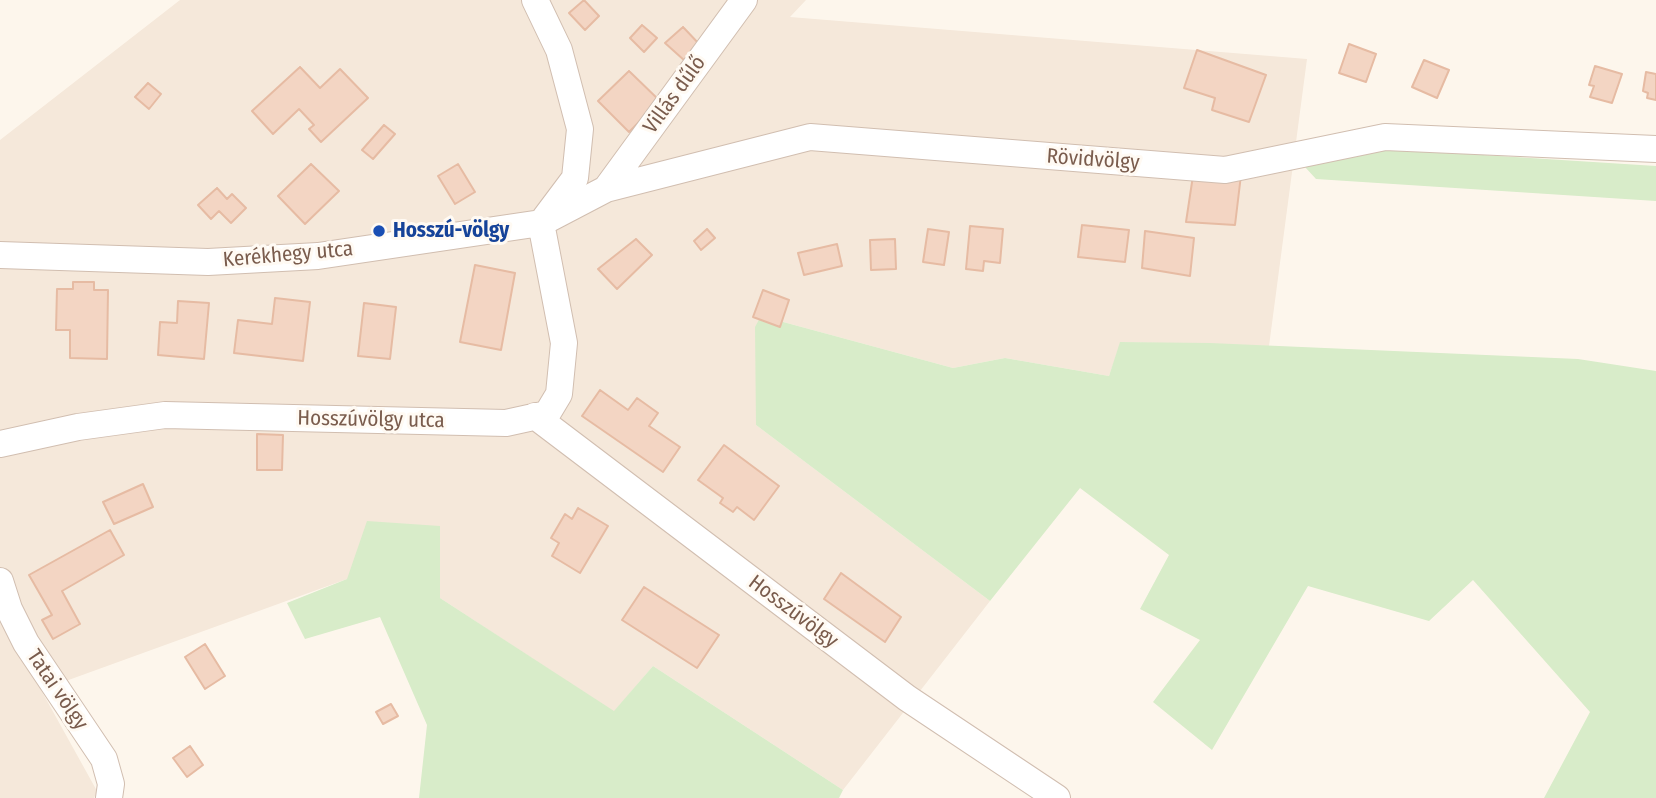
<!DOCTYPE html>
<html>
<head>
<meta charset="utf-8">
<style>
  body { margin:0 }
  canvas { display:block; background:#fdf6ec }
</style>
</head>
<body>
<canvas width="1656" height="798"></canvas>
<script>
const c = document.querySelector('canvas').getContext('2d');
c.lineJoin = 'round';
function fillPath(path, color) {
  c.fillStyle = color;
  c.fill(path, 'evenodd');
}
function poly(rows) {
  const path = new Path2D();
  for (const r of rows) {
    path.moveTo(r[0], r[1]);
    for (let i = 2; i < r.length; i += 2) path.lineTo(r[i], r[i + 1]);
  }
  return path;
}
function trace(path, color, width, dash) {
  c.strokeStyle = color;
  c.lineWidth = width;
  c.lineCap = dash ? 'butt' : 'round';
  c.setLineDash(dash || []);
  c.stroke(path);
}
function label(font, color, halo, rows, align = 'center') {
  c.font = font + ' "Fira Sans Condensed",sans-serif';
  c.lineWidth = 6;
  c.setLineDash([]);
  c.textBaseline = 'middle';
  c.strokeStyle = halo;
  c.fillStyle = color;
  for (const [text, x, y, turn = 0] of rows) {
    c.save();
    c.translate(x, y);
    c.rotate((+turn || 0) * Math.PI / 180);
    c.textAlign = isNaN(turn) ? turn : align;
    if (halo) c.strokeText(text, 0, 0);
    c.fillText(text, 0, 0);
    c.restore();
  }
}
const residential = poly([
  [180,0,806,0,790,17,1307,59,1269,346,1121,342,1109,376,1005,358,953,368,761,316,756,425,990,601,843,790,653,666,614,712,440,598,347,579,41,690,97,791,94,798,0,798,0,140]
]);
const green = poly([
  [1373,148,1656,166,1656,201,1316,179,1305,167],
  [761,316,953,368,1005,358,1109,376,1120,342,1210,343,1578,359,1656,371,1656,798,1544,798,1590,712,1473,580,1429,621,1308,586,1212,750,1153,702,1200,640,1140,609,1169,555,1080,488,990,601,756,425,755,327],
  [367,521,440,526,440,598,614,711,653,666,843,790,839,798,419,798,427,725,380,617,305,639,287,603,347,579]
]);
const building = poly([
  [584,0,599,16,585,30,569,13,584,0],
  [642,25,657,38,644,52,630,38,642,25],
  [683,27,701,46,685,61,665,43,683,27],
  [1349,44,1376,54,1366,82,1339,73,1349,44],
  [1197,50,1266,75,1249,122,1212,110,1215,98,1184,88,1197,50],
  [1424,60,1449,70,1437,98,1412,87,1424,60],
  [1595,66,1622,74,1612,103,1590,97,1594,86,1589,85,1595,66],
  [300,67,320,88,340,69,368,98,321,142,309,129,314,125,299,109,273,134,252,111,300,67],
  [629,71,660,101,629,132,598,101,629,71],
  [1646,72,1656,74,1656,100,1647,98,1648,93,1643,91,1646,72],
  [148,83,161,94,149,109,135,97,148,83],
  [384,125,395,134,373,159,362,150,384,125],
  [311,164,339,191,305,224,278,196,311,164],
  [458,164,475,192,455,204,438,176,458,164],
  [1194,169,1241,175,1235,225,1186,222,1194,169],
  [217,188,227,199,232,194,246,208,231,223,219,211,211,219,198,205,217,188],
  [1082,225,1129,230,1125,262,1078,257,1082,225],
  [970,226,1003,229,1000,263,984,261,983,271,966,269,970,226],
  [707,229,715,238,701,250,694,241,707,229],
  [928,229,949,232,944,265,923,262,928,229],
  [1145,231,1194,238,1190,276,1142,268,1145,231],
  [636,239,652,255,617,289,598,269,636,239],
  [895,239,896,269,871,270,870,240,895,239],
  [837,244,842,266,804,275,798,253,837,244],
  [475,265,515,273,501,350,460,342,475,265],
  [73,282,94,282,94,290,108,290,107,359,70,358,70,330,56,330,57,289,73,289,73,282],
  [763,290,789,300,780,327,753,317,763,290],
  [275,298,310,302,303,361,234,353,238,320,272,324,275,298],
  [178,301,209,303,204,359,158,355,160,322,177,323,178,301],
  [364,303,396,307,390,359,358,356,364,303],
  [600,390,628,410,637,398,658,413,649,426,680,447,663,472,582,416,600,390],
  [257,434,283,435,282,470,257,470,257,434],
  [724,445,779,486,754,520,737,507,733,512,720,503,723,498,698,480,724,445],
  [143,484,153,507,114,524,103,502,143,484],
  [578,508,608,526,580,573,552,556,559,543,551,538,565,514,572,519,578,508],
  [110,530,124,555,62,591,80,624,53,639,42,620,52,615,29,575,110,530],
  [841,573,901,617,885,642,824,599,841,573],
  [644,587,719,635,697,668,622,620,644,587],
  [205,644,225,676,205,689,185,657,205,644],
  [391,704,398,716,383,724,376,712,391,704],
  [190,746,203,765,187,777,173,758,190,746]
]);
const street = poly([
  [535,0,559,50,580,129,575,178,545,218],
  [606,189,744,0],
  [0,255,208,262,318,256,541,223,606,189,810,137,1225,170,1385,137,1656,149],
  [535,416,907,698,1057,798],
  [0,444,78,427,165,415,506,423,547,414,559,394,564,343,541,223],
  [0,581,9,609,26,643,104,759,111,784,109,798]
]);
const markers = [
  [379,231,7,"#1a4fb4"]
];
const streetNames = [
  ["Villás dűlő",675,95,-54],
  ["Rövidvölgy",1093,160,4],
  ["Kerékhegy utca",288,255,-5],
  ["Hosszúvölgy utca",371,420,1],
  ["Hosszúvölgy",793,612,37],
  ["Tatai völgy",57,690,56]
];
const transitNames = [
  ["Hosszú-völgy",393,231]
];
fillPath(residential, '#f5e8da');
fillPath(green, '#d8ecc9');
fillPath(building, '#f3d5c3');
trace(building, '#e6bba3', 2);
trace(street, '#d1beb0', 28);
trace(street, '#fff', 26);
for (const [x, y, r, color] of markers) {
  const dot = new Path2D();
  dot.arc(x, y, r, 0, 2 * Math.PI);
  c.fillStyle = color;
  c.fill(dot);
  trace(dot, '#fffaf3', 2.5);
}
label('21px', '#7a5c4d', '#fffaf3', streetNames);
label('bold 21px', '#164399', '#fffaf3', transitNames, 'left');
</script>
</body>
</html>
